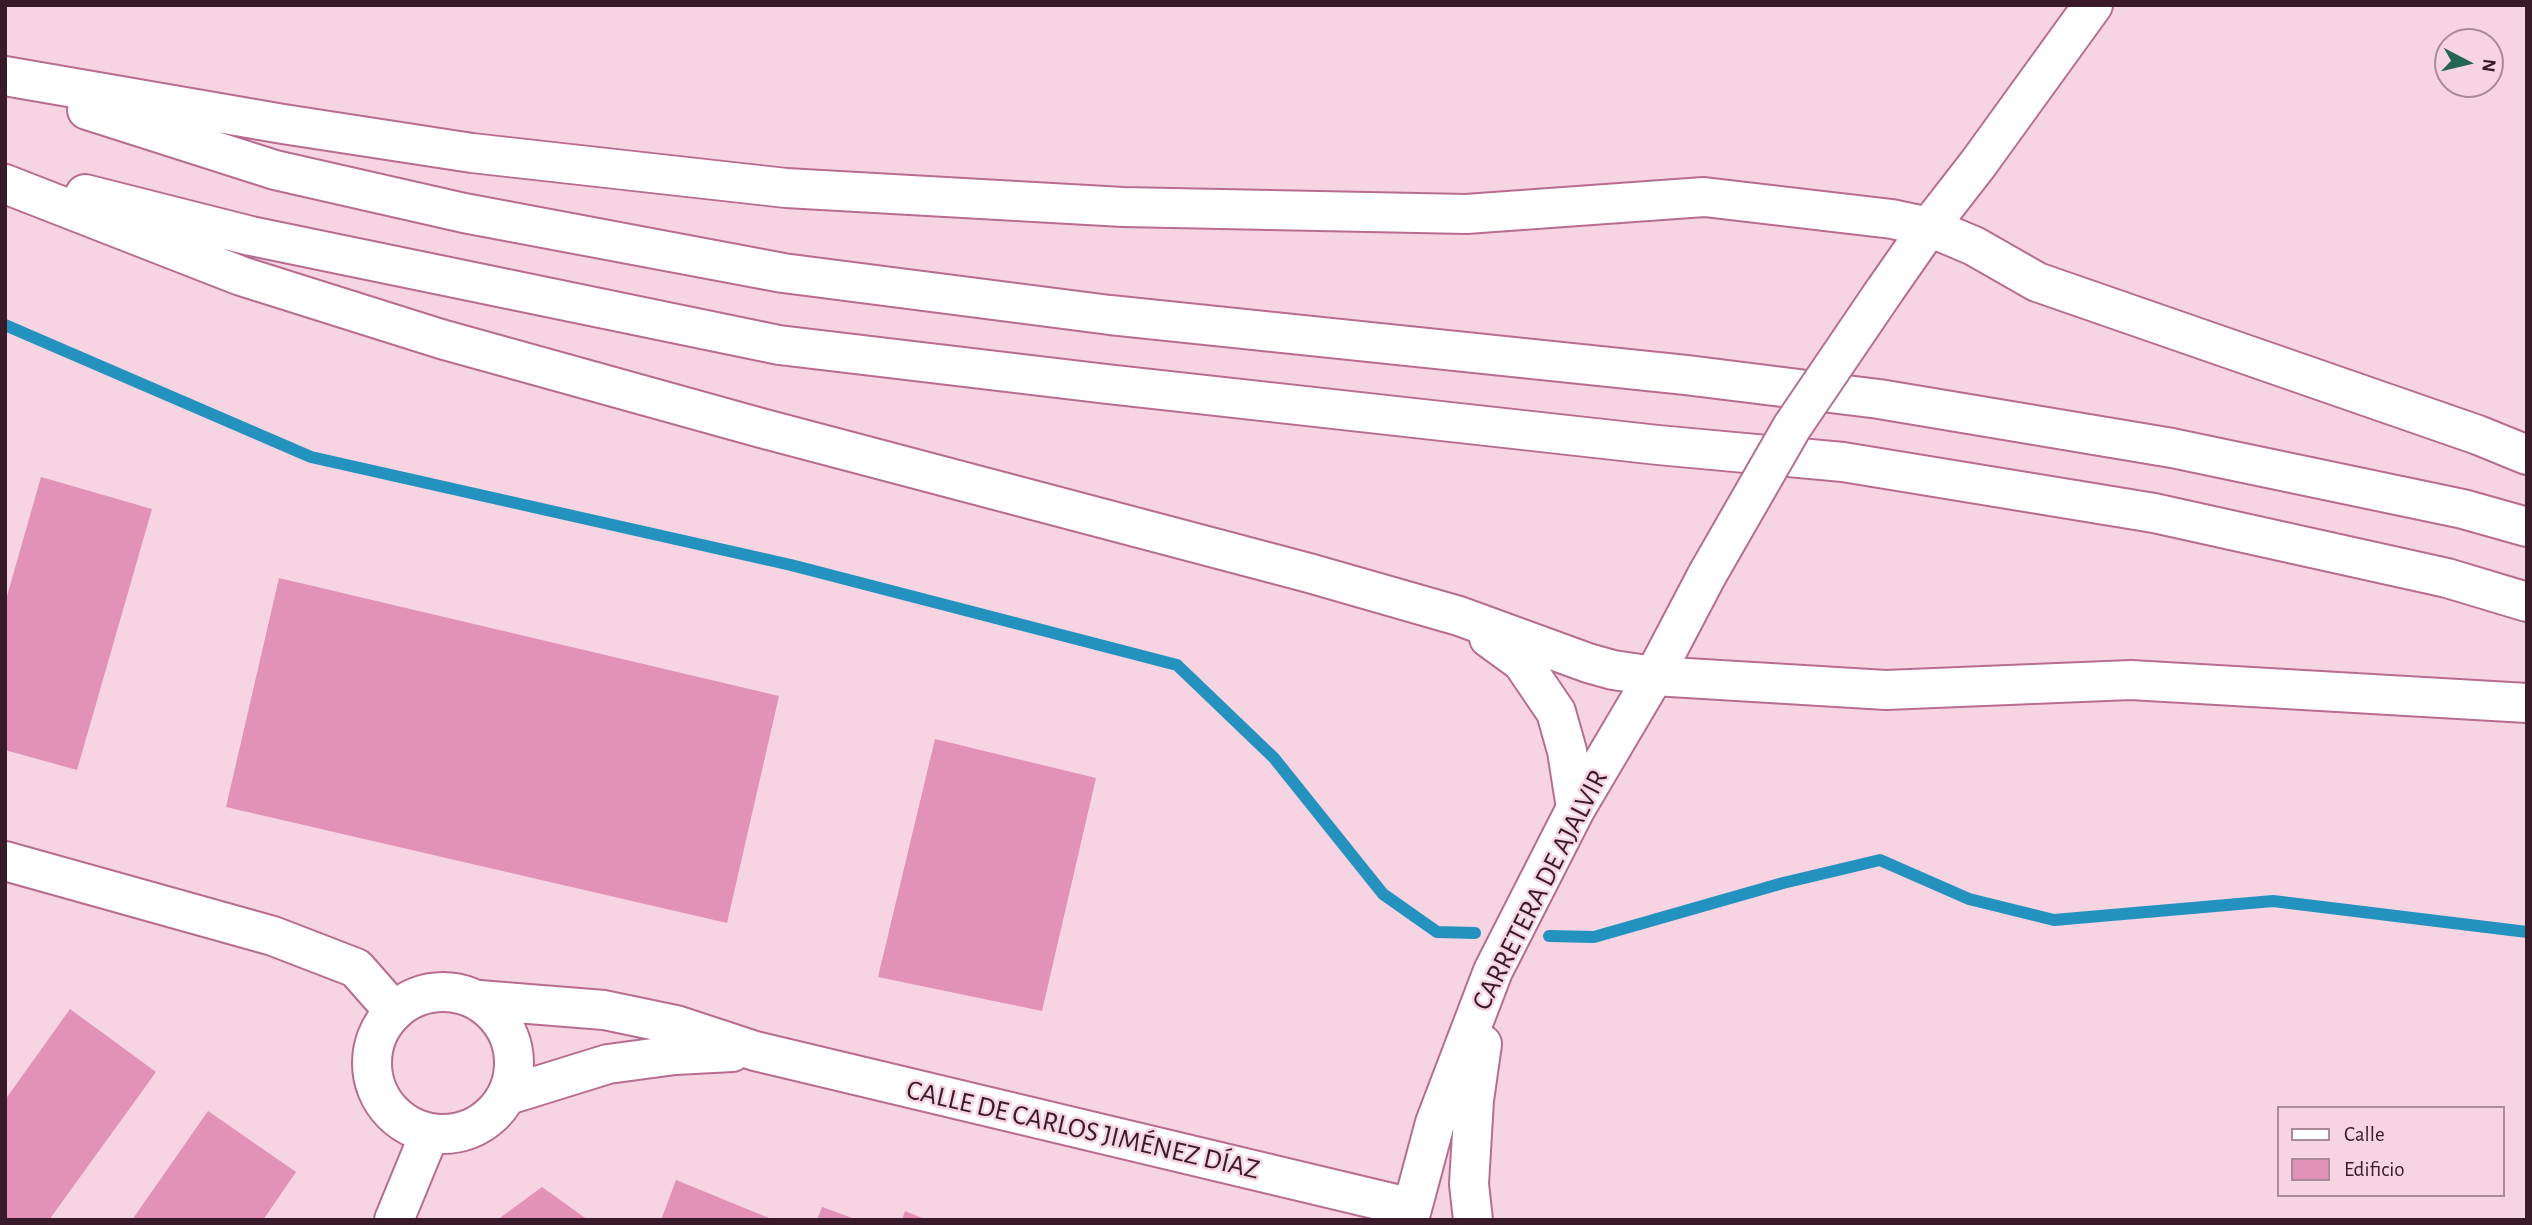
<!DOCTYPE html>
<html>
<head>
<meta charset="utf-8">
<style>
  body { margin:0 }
  #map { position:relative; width:2532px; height:1225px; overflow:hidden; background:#f6d4e2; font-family:"Alegreya Sans",sans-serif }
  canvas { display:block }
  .frame { position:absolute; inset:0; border:7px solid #381a28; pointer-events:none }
  .legend { position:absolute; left:2277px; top:1106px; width:228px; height:91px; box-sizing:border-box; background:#f6d4e2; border:2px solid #aa8a98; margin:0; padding:9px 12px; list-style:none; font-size:21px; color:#381a28 }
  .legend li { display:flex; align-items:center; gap:14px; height:35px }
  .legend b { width:35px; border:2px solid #aa8a98 }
  .north { position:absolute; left:2434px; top:28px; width:70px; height:70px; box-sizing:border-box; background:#f6d4e2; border:2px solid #aa8a98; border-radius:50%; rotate:97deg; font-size:19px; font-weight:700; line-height:28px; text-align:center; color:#381a28 }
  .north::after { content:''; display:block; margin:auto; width:24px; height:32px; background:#256553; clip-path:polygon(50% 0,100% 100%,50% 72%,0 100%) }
</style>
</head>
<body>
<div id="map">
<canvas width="2532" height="1225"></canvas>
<div class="frame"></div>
<ul class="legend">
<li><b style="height:9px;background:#fff"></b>Calle</li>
<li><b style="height:19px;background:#e192b6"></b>Edificio</li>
</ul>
<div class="north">N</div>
</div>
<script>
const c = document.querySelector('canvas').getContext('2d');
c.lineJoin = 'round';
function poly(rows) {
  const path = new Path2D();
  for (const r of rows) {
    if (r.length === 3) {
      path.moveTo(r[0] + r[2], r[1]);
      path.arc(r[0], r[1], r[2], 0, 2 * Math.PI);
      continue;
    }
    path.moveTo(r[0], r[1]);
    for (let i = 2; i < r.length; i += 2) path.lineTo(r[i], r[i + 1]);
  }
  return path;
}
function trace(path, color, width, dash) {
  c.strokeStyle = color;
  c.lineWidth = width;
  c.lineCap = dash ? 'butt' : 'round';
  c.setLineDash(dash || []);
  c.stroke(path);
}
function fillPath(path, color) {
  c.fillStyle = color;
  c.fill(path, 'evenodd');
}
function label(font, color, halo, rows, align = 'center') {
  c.font = font + ' "Alegreya Sans",sans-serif';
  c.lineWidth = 5;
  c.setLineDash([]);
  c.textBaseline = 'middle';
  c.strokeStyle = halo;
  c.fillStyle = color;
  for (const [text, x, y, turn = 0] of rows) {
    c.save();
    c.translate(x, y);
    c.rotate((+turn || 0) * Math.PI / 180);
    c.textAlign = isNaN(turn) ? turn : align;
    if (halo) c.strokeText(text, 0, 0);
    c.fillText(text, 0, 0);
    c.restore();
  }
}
const stream = poly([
  [5,325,311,457,791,565,1177,665,1274,758,1383,894,1437,932,1475,933],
  [1549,936,1594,937,1783,883,1880,860,1969,899,2054,920,2273,901,2527,932]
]);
const building = poly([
  [41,477,152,509,77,770,5,750,5,603],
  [279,578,779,696,727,923,226,807],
  [935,739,1096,778,1042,1011,878,977],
  [70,1009,156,1072,49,1220,5,1220,5,1100],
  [208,1111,296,1172,263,1220,132,1220],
  [676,1180,774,1220,661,1220],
  [542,1187,588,1220,497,1220],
  [822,1207,855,1219,855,1220,817,1220],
  [905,1211,927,1220,902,1220]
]);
const minor = poly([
  [1883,293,1929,227,1978,164,2093,5],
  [5,861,273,936,356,968,393,1010],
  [443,1063,71],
  [479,1000,604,1010,676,1025,755,1051,1412,1208],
  [508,1095,608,1064,675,1055,732,1052],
  [394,1220,429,1135],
  [1409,1220,1435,1123,1493,971,1576,808,1654,676,1707,575],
  [1473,1220,1469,1184,1474,1100,1482,1044]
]);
const highway = poly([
  [5,76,283,124,472,153,786,188,1123,207,1466,214,1704,197,1892,219,1929,227,1974,246,2037,282,2478,435,2527,455],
  [87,110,275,170,464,213,783,273,1110,315,1686,375,1879,399,2172,448,2463,509,2527,527],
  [5,184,241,276,441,339,761,428,1309,573,1459,616,1588,663,1613,670,1654,676,1886,690,2131,680,2527,703],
  [85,194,251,236,779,345,1107,384,1658,445,1843,462,2154,513,2447,578,2527,602],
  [1489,638,1522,662,1556,712,1567,751,1576,808]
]);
const minorBridge = poly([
  [1707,575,1792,427,1883,293]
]);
const streetNames = [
  ["CARRETERA DE AJALVIR",1540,890,-63],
  ["CALLE DE CARLOS JIMÉNEZ DÍAZ",1083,1130,13]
];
trace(stream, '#2492bf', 12);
fillPath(building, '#e192b6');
trace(minor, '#b86d90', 42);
trace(highway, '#b86d90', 42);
trace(minor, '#fff', 38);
trace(highway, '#fff', 38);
trace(minorBridge, '#b86d90', 42, []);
trace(minorBridge, '#fff', 38);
label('28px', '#381a28', '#f6d4e2', streetNames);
</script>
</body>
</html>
